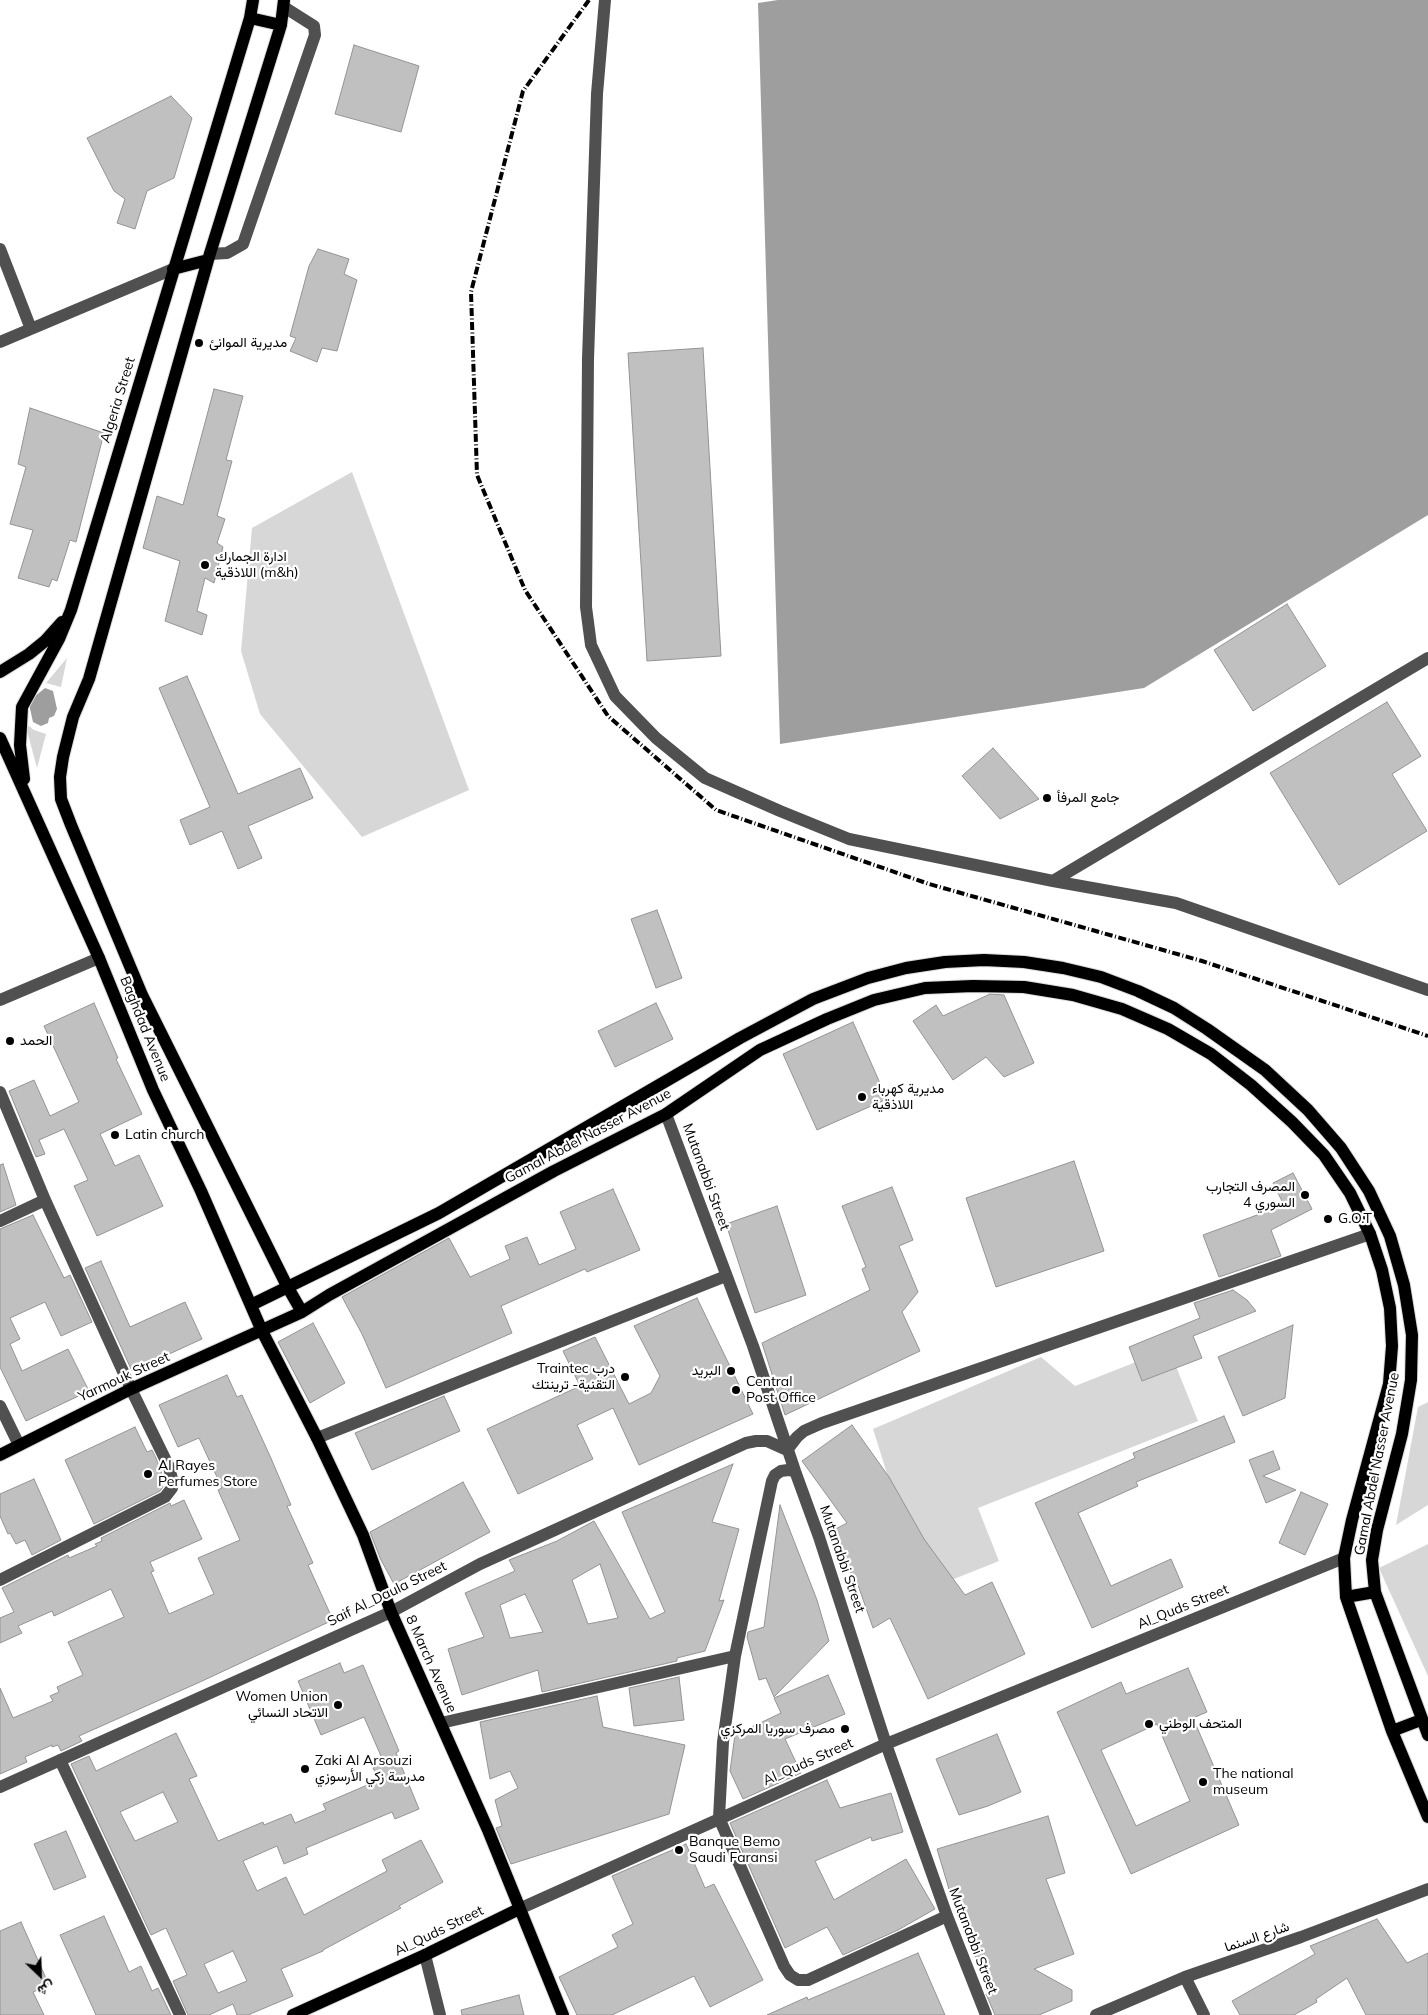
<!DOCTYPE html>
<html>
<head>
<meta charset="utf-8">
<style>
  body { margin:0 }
  #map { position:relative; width:1428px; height:2015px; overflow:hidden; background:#fff; font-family:Mulish,Vazirmatn,sans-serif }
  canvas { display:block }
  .north { position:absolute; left:15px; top:1950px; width:50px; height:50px; -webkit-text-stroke:4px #fff; paint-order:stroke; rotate:156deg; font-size:14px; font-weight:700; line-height:20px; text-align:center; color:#000 }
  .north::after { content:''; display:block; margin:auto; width:18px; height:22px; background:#000; clip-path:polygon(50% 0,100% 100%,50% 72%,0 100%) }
</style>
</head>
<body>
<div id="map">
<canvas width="1428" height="2015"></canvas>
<div class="north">ش</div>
</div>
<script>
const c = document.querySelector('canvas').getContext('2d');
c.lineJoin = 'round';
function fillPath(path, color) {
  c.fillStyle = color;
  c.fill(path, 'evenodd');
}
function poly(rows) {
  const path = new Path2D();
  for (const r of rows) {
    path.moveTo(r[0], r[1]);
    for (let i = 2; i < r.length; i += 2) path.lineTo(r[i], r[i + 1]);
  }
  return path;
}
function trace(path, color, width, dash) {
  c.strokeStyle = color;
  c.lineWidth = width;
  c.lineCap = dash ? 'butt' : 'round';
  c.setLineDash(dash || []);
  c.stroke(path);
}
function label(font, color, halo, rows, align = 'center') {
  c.font = font + ' Mulish,Vazirmatn,sans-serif';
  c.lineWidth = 4.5;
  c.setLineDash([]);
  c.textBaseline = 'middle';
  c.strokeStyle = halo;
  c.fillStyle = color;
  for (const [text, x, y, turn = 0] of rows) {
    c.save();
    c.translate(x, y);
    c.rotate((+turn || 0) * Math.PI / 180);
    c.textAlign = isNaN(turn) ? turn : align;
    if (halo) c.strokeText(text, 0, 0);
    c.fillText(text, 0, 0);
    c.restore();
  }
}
const green = poly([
  [352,472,469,790,362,837,260,714,241,651,252,528],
  [67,658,61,687,46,683],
  [25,723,34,730,46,734,37,768],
  [1169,1349,1198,1421,978,1508,999,1561,924,1591,873,1429,1041,1357,1075,1386],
  [1428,1402,1428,1505,1396,1525,1418,1407],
  [1428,1544,1428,1676,1379,1568]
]);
const water = poly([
  [778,0,1428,0,1428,515,1144,688,780,744,758,3],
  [45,688,53,691,57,709,54,716,49,718,48,723,41,726,33,722,29,704,34,697]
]);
const building = poly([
  [354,45,419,66,401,132,335,114,354,45],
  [171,96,192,118,174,178,147,191,135,229,117,223,125,199,114,191,87,138,171,96],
  [318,249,349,259,344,274,357,280,337,351,322,348,317,362,290,351,296,338,290,336,309,266,318,249],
  [703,348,721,656,647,661,628,353,703,348],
  [214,389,243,396,226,460,232,461,217,516,225,519,217,543,223,547,214,583,205,578,197,611,207,615,202,635,165,621,180,561,143,548,157,496,183,505,214,389],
  [30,408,104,433,76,542,70,540,57,581,52,579,49,587,18,578,33,530,10,524,26,467,18,464,30,408],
  [1287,604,1326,666,1253,711,1214,650,1287,604],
  [187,676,238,794,300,768,313,798,248,826,262,858,238,869,222,831,190,845,180,820,210,807,159,688,187,676],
  [1387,702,1421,756,1392,774,1427,831,1339,885,1270,773,1387,702],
  [993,748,1039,799,1000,819,962,776,993,748],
  [657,910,682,978,656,988,631,919,657,910],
  [990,994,1004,995,1034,1063,1004,1077,986,1057,953,1080,913,1021,936,1005,943,1016,990,994],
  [94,1003,118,1058,116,1059,142,1114,100,1134,115,1166,139,1155,163,1206,97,1236,74,1186,88,1180,64,1129,39,1140,45,1154,36,1157,9,1091,34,1080,50,1116,79,1102,44,1026,94,1003],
  [656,1003,673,1039,615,1067,598,1031,656,1003],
  [853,1022,887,1099,817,1130,783,1054,853,1022],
  [1074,1161,1104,1251,996,1287,966,1198,1074,1161],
  [3,1164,16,1205,0,1212,0,1165,3,1164],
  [1293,1173,1312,1209,1271,1230,1281,1256,1219,1277,1203,1235,1284,1205,1273,1183,1293,1173],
  [892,1187,913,1240,899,1246,918,1292,902,1312,920,1351,785,1415,762,1343,870,1290,862,1269,866,1267,842,1206,892,1187],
  [613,1189,640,1250,587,1272,585,1269,501,1306,512,1333,386,1388,362,1334,342,1297,449,1238,470,1277,510,1259,505,1246,527,1237,539,1265,576,1249,560,1212,613,1189],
  [777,1206,806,1295,755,1313,726,1224,777,1206],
  [33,1215,64,1278,70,1275,92,1322,61,1336,45,1302,10,1318,20,1339,10,1344,22,1371,68,1349,89,1391,26,1421,0,1367,0,1229,33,1215],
  [101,1261,130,1327,185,1302,202,1339,132,1371,85,1268,101,1261],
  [1233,1290,1247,1300,1256,1311,1193,1336,1202,1358,1142,1381,1129,1347,1200,1318,1194,1303,1233,1290],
  [697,1298,753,1414,639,1465,613,1408,577,1425,593,1459,518,1494,487,1429,580,1386,563,1351,595,1337,629,1404,651,1393,660,1376,634,1326,697,1298],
  [313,1323,345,1383,310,1403,278,1342,313,1323],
  [1293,1325,1285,1398,1243,1416,1218,1357,1293,1325],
  [227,1375,237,1397,242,1395,270,1456,291,1505,287,1506,313,1563,308,1565,333,1620,200,1682,79,1736,82,1741,61,1751,58,1745,52,1747,52,1745,25,1757,27,1762,0,1774,0,1688,13,1718,53,1701,50,1696,59,1692,57,1687,83,1675,68,1642,124,1617,111,1589,54,1616,52,1611,18,1626,22,1633,0,1643,0,1618,14,1612,2,1588,68,1555,69,1558,97,1546,95,1544,102,1541,101,1538,170,1503,171,1506,184,1500,202,1539,150,1562,154,1571,151,1572,169,1614,214,1594,198,1558,240,1540,218,1490,222,1488,199,1438,178,1447,159,1405,227,1375],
  [444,1396,460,1431,372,1470,355,1433,444,1396],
  [1224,1416,1235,1442,1136,1482,1138,1486,1078,1513,1111,1586,1171,1559,1183,1587,1092,1628,1035,1503,1135,1458,1133,1453,1224,1416],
  [852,1425,889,1477,924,1539,965,1595,992,1582,1025,1654,928,1699,890,1618,873,1628,858,1585,828,1533,847,1523,802,1461,852,1425],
  [135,1427,147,1452,152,1450,156,1458,163,1477,159,1479,163,1487,160,1491,94,1524,65,1460,135,1427],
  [1273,1451,1280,1469,1263,1476,1296,1490,1266,1503,1249,1460,1273,1451],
  [733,1464,712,1522,739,1529,719,1601,724,1600,705,1651,677,1658,677,1661,542,1692,538,1670,462,1695,448,1649,484,1637,465,1593,515,1571,509,1560,557,1541,594,1521,650,1619,665,1612,622,1512,733,1464],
  [600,1564,618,1618,588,1624,572,1580,600,1564],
  [525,1594,543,1632,510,1638,500,1605,525,1594],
  [34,1479,61,1540,32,1555,25,1540,16,1544,10,1533,8,1534,0,1516,0,1494,34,1479],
  [463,1482,490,1532,394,1584,381,1560,370,1532,463,1482],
  [1301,1492,1328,1504,1305,1555,1279,1543,1301,1492],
  [780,1505,817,1600,829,1641,774,1697,766,1678,759,1680,747,1637,748,1632,764,1627,780,1505],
  [340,1663,344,1673,363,1665,399,1751,396,1753,419,1809,395,1819,392,1812,306,1848,308,1854,284,1864,277,1846,243,1861,257,1891,286,1877,304,1915,387,1871,382,1860,421,1840,443,1882,399,1906,401,1908,323,1950,323,1951,281,1969,293,1996,248,2015,237,2015,233,2004,209,2015,188,2015,173,1981,187,1975,166,1928,151,1935,71,1764,89,1756,96,1771,176,1733,197,1776,189,1779,218,1841,263,1822,264,1825,291,1814,295,1823,326,1810,323,1804,379,1780,373,1768,384,1763,364,1717,321,1735,298,1681,340,1663],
  [163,1792,178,1822,135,1841,120,1812,163,1792],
  [233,1951,247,1981,218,1993,204,1964,233,1951],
  [1188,1668,1207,1712,1193,1718,1239,1825,1131,1874,1057,1712,1121,1682,1126,1694,1188,1668],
  [1157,1724,1190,1801,1136,1826,1101,1750,1157,1724],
  [828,1675,845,1714,785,1739,801,1773,743,1799,730,1771,735,1735,781,1713,774,1698,828,1675],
  [679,1677,684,1720,634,1726,629,1688,679,1677],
  [597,1696,603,1727,685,1745,669,1814,511,1864,496,1828,502,1826,495,1800,518,1788,510,1771,490,1779,480,1722,597,1696],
  [997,1734,1021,1792,988,1806,959,1815,936,1759,997,1734],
  [827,1780,840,1808,891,1793,903,1832,872,1841,871,1837,815,1861,834,1900,906,1859,935,1909,898,1930,843,1955,827,1927,785,1948,730,1823,827,1780],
  [1048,1816,1065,1873,1046,1879,1074,1954,1034,1969,1072,1990,1072,2001,1039,2015,995,2015,986,1994,989,1993,956,1906,954,1906,937,1849,1048,1816],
  [66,1831,86,1877,54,1890,34,1844,66,1831],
  [686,1844,705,1888,714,1884,763,1980,710,2007,694,1976,612,2015,577,2015,559,1977,618,1947,612,1935,633,1924,612,1876,686,1844],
  [104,1916,129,1972,141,1966,152,1991,158,1988,171,2015,96,2015,60,1935,104,1916],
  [1377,1919,1407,1963,1428,1953,1428,2015,1366,2015,1347,1978,1316,1999,1317,2002,1294,2015,1240,2015,1232,2001,1315,1954,1310,1946,1377,1919],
  [21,1922,49,1985,33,1992,44,2015,0,2015,0,1931,21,1922],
  [918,1953,945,2015,767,2015,807,1997,808,2000,918,1953],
  [519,1995,524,2015,462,2015,461,2010,519,1995]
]);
const minor = poly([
  [605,0,597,94,588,359,586,607,591,645,615,696,656,738,705,778,780,811,849,839,1053,881,1176,903,1428,990],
  [0,249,31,329],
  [210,254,227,253,243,244,315,35,314,26,284,7],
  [0,342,173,269],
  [1053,881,1428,658],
  [0,1000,99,958],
  [0,1092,45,1200,131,1389,169,1467,172,1479,172,1488,165,1497,0,1580],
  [666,1114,753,1346,795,1471,819,1537,886,1744,947,1916,986,2015],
  [0,1221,45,1200],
  [0,1406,19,1445],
  [317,1438,726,1276],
  [795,1471,788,1470,781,1471,775,1475,772,1481,735,1656,723,1742,719,1818,784,1966,790,1975,798,1980,808,1980,947,1916],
  [441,1723,735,1656],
  [60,1760,180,2015],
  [0,1787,391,1612,480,1564,746,1443,756,1441,767,1441,787,1450,797,1437,804,1431,822,1423,1370,1234],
  [519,1909,886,1744,1344,1558],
  [425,1955,440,2015],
  [1185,1977,1204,2015],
  [1096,2015,1185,1977,1301,1937,1428,1889]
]);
const major = poly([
  [284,0,281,25,208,260,89,679,73,717,63,757,60,777,61,799,71,825,142,995,287,1286,302,1312],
  [250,18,281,25],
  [173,269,208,260],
  [0,672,29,654,45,641,62,622],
  [0,738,99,958,153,1090,201,1191,262,1331,317,1438,363,1535,391,1612,488,1830,563,2015],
  [24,779,20,745,22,707,59,639,71,610,250,18,253,0],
  [251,1305,439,1213,740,1038,813,999,868,978,906,968,945,962,984,960,1024,962,1063,968,1101,977,1138,991,1174,1008,1207,1029,1265,1070,1308,1110,1341,1148,1369,1191,1390,1236,1404,1285,1412,1335,1411,1380,1402,1434,1377,1530,1372,1560,1375,1592,1428,1735],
  [0,1455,131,1389,302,1312,329,1295,554,1171,666,1114,760,1050,827,1019,874,1000,925,988,973,986,1024,987,1073,995,1122,1009,1168,1029,1211,1054,1251,1085,1292,1122,1324,1155,1350,1193,1370,1234,1382,1270,1390,1308,1392,1346,1389,1384,1352,1520,1344,1558,1346,1597,1392,1731,1428,1817],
  [1346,1597,1375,1592],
  [1392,1731,1421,1720],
  [293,2015,425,1955,519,1909]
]);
const rail = poly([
  [589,0,523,91,471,292,477,475,525,590,608,716,716,810,929,884,1202,961,1428,1036]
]);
const markers = [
  [199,343,5,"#000"],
  [205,565,5,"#000"],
  [1047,798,5,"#000"],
  [10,1041,5,"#000"],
  [862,1097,5,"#000"],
  [115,1135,5,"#000"],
  [1305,1195,5,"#000"],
  [1328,1219,5,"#000"],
  [731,1371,5,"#000"],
  [625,1377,5,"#000"],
  [736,1390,5,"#000"],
  [148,1474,5,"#000"],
  [338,1705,5,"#000"],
  [1149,1724,5,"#000"],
  [845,1729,5,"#000"],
  [305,1769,5,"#000"],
  [1203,1782,5,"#000"],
  [679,1850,5,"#000"]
];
const poiNames = [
  ["مديرية الموانئ",209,343],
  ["ادارة الجمارك",215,557],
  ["اللاذقية (m&h)",215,573],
  ["جامع المرفأ",1057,798],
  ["الحمد",20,1041],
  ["مديرية كهرباء",872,1089],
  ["اللاذقية",872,1105],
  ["Latin church",125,1135],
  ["المصرف التجارب",1295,1187,"right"],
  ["السوري 4",1295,1203,"right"],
  ["G.O.T",1338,1219],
  ["Traintec درب",615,1369,"right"],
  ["التقنية- ترينتك",615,1385,"right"],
  ["البريد",721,1371,"right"],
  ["Central",746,1382],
  ["Post Office",746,1398],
  ["Al Rayes",158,1466],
  ["Perfumes Store",158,1482],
  ["Women Union",328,1697,"right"],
  ["الاتحاد النسائي",328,1713,"right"],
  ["المتحف الوطني",1159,1724],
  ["مصرف سوريا المركزي",835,1729,"right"],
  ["Zaki Al Arsouzi",315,1761],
  ["مدرسة زكي الأرسوزي",315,1777],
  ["The national",1213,1774],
  ["museum",1213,1790],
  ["Banque Bemo",689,1842],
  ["Saudi Faransi",689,1858]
];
const streetNames = [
  ["Algeria Street",118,400,-73],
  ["Baghdad Avenue",145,1029,68],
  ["Gamal Abdel Nasser Avenue",588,1136,-28],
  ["Mutanabbi Street",706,1177,70],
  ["Yarmouk Street",124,1377,-25],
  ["Gamal Abdel Nasser Avenue",1377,1464,-79],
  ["Mutanabbi Street",842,1559,71],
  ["Saif Al_Daula Street",387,1594,-26],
  ["Al_Quds Street",1183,1607,-22],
  ["8 March Avenue",431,1664,66],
  ["Al_Quds Street",808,1762,-24],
  ["Al_Quds Street",439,1931,-26],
  ["شارع السنما",1257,1937,-19],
  ["Mutanabbi Street",973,1941,69]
];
fillPath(green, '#d7d7d7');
fillPath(water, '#9e9e9e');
fillPath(building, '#c0c0c0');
trace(building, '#949494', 1);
trace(major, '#dbdbdb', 14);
trace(minor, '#505050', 12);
trace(major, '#000', 12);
trace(rail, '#000', 4, [8, 2.5, 1, 2.5]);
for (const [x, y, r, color] of markers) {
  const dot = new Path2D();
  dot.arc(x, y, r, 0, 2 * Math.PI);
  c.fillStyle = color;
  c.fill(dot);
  trace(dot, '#fff', 2);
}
label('14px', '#000', '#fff', poiNames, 'left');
label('14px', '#000', '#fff', streetNames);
</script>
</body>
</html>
